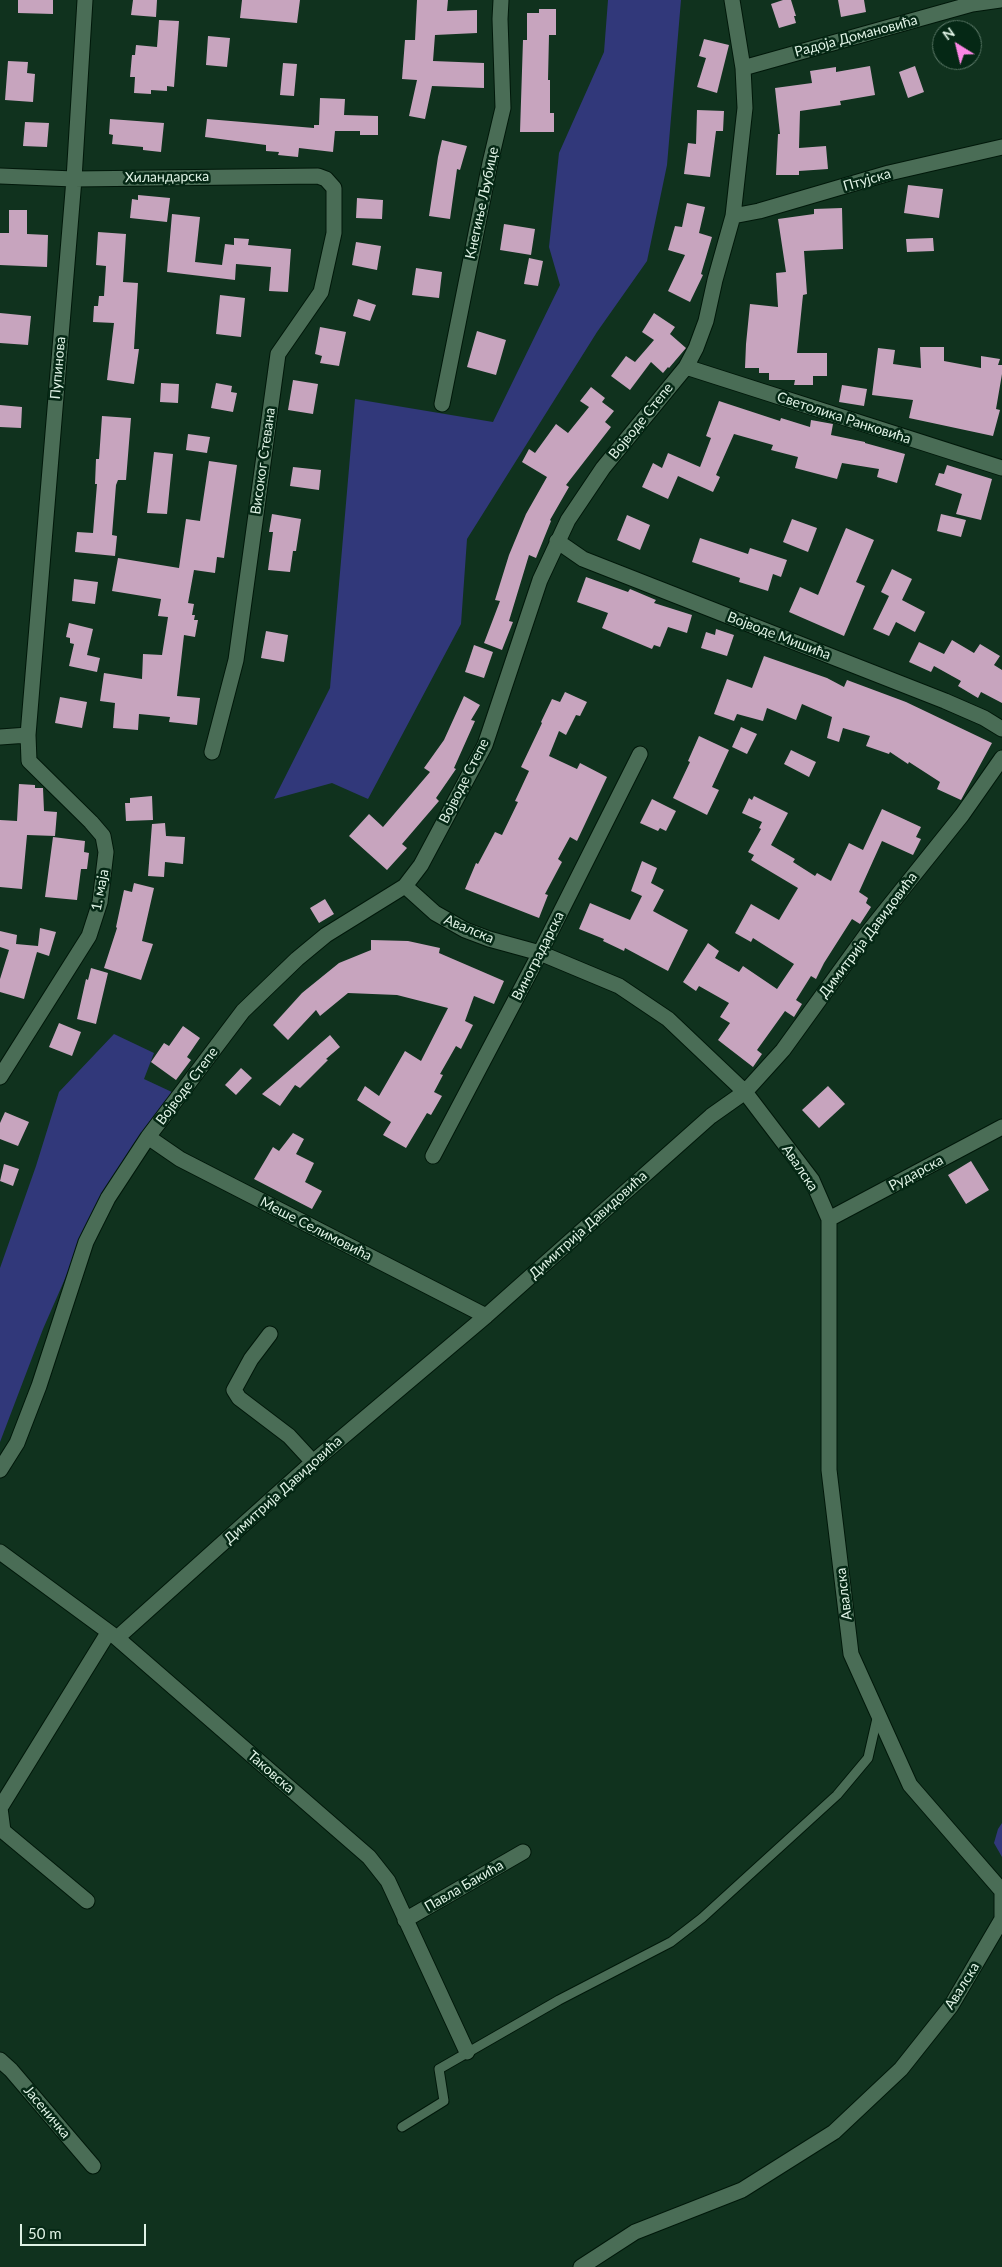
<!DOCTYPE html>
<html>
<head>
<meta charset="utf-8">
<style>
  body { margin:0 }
  #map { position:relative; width:1002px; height:2267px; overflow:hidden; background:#10321e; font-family:Lato,sans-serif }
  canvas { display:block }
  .north { position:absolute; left:932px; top:20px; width:50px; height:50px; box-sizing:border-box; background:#052815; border:1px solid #5c7968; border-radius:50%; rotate:324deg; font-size:14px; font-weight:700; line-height:20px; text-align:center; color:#dff2e5 }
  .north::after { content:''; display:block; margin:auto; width:18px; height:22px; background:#fc86e4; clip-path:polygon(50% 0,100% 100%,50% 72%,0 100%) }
  .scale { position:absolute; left:20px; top:2224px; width:126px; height:22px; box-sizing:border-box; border:2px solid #dff2e5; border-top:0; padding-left:6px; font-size:15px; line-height:18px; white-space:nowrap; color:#dff2e5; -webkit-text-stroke:4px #052815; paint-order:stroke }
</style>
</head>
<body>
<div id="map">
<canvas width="1002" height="2267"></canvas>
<div class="north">N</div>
<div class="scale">50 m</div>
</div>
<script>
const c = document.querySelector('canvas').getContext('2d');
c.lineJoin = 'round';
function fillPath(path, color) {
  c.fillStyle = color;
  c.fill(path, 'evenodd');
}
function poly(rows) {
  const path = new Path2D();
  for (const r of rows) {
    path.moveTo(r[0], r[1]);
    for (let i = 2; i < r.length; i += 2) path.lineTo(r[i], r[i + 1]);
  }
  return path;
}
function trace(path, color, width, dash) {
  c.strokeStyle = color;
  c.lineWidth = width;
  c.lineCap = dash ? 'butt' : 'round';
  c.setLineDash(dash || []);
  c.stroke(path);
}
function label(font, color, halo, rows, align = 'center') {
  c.font = font + ' Lato,sans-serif';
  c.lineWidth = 5;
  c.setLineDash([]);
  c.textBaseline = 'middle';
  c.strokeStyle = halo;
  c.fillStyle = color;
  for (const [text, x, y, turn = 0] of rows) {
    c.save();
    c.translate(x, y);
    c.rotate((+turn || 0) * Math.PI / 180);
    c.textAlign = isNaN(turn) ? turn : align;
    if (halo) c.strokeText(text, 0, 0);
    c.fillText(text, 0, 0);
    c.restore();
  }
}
const green = poly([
  [608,0,681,0,667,165,647,261,597,332,467,539,461,624,368,799,332,783,274,799,330,688,355,399,493,422,560,285,549,247,559,153,604,52],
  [114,1034,154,1053,144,1079,174,1093,135,1142,99,1201,43,1329,0,1442,0,1268,36,1166,59,1092],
  [1002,1823,1002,1857,994,1843,998,1829]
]);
const building = poly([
  [18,0,53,0,53,14,18,13],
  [133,0,157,0,156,17,131,15],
  [242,0,300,0,297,23,240,18],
  [417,0,448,0,447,11,477,10,477,33,435,35,433,61,484,63,484,88,432,86,425,119,409,116,417,80,402,79,405,40,415,40],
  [783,0,791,0,796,16,794,16,796,23,779,28,771,4],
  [838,0,864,0,866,12,841,17],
  [539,9,556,9,556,35,549,35,548,80,550,80,550,113,554,113,554,132,520,132,523,40,527,40,527,13,539,13],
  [159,20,179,21,174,87,167,86,167,91,151,90,151,94,134,93,135,77,130,77,132,55,135,55,136,45,157,47],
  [208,36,230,38,227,67,206,65],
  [704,39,729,45,717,93,697,87,706,58,699,56],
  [8,61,28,62,27,73,35,74,33,102,5,100],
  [283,63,297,64,294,96,280,95],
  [870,66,875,95,840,101,841,105,800,111,799,148,826,146,828,169,799,171,799,175,776,175,778,134,780,134,775,88,812,83,810,71,836,67,836,72],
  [915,66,924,92,908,98,899,72],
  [320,98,345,99,344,115,378,116,378,135,360,135,360,131,335,131,333,152,299,148,298,157,278,155,279,152,266,151,266,145,205,137,207,119,314,128,314,125,319,125],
  [697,110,724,111,723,131,716,131,710,177,684,174,688,143,696,144],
  [110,119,164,123,161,152,143,150,143,147,112,144,113,135,109,134],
  [25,122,49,123,47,147,23,146],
  [442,140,467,146,460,170,457,169,450,219,429,216,438,157],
  [908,185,943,189,939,218,904,213],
  [138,195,170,198,167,222,130,218,132,199,138,200],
  [357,198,383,200,382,219,356,218],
  [687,203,705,207,699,233,712,237,701,274,703,275,690,302,668,291,685,255,668,250,675,226,682,227],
  [842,208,843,249,804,251,807,294,803,295,797,353,827,353,827,376,813,376,813,385,794,385,795,380,769,380,769,373,759,373,759,368,745,368,746,344,750,304,778,307,776,273,786,272,778,219,814,214,814,209],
  [9,210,27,210,27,234,48,235,47,267,0,265,0,233,9,233],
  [172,214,200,217,195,262,222,265,225,244,234,245,234,238,249,239,248,245,291,249,288,292,269,291,271,267,236,264,235,280,167,272],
  [504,224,535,229,531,255,500,250],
  [98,232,126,234,123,282,138,283,134,349,139,349,134,384,107,380,114,323,93,322,94,306,98,306,99,296,104,296,106,266,96,265],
  [933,238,934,251,907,252,906,239],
  [356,242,381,246,377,270,352,265],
  [529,258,543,261,538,286,524,284],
  [416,268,442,272,439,298,412,295],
  [220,295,245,298,241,337,216,334],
  [358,299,376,305,370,321,353,316],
  [0,313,31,316,28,345,0,343],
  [654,313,675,327,670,334,686,348,669,368,668,367,663,373,651,362,630,390,611,376,626,356,635,362,654,340,642,332],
  [320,327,346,332,339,366,320,363,322,356,315,354],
  [477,331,506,340,496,375,467,367],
  [920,347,944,347,944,361,981,368,981,356,1000,359,998,365,1002,365,1002,374,996,409,1000,410,993,436,909,418,913,400,872,395,878,348,895,350,893,364,921,368],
  [293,380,318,384,313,414,288,410],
  [161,383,179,384,178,403,160,402],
  [216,383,232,386,231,392,237,393,233,412,211,408],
  [842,385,867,389,864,406,839,402],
  [591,387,605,398,602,402,614,411,605,422,611,427,566,485,569,487,550,520,551,521,536,558,529,555,509,621,513,622,502,650,484,643,500,601,495,600,509,555,526,514,547,477,522,462,529,449,535,453,556,424,568,433,589,407,580,401],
  [719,401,780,421,781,418,810,427,811,420,833,424,831,435,865,442,865,443,905,454,897,483,877,477,879,469,842,463,837,479,795,468,798,457,771,450,773,445,734,434,716,475,720,477,713,492,678,476,668,499,642,487,653,463,662,468,668,453,700,467,711,438,706,436],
  [0,405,22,407,21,428,0,427],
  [102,416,131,418,126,480,118,480,116,485,112,535,117,536,115,556,75,552,77,532,93,533,97,484,95,484,96,459,99,459],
  [188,434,210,437,207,453,186,450],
  [154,452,173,454,167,514,147,513],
  [209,461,237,465,224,558,217,557,215,573,194,570,188,603,194,604,192,615,195,615,194,620,198,620,195,637,184,635,177,696,200,698,197,725,169,722,170,717,139,714,138,730,113,728,115,703,100,701,104,673,142,679,143,654,162,655,168,617,158,616,161,599,112,591,118,558,179,568,186,519,200,521],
  [947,465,992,479,981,520,956,514,962,494,935,485,939,473,944,474],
  [293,467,321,470,319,490,290,486],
  [272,514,301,519,296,551,293,551,290,572,268,570,273,532,269,532],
  [941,514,966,520,961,537,937,531],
  [627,515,650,525,640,550,617,540],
  [792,519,817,528,808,552,783,542],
  [846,528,874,540,856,582,865,586,844,636,789,612,800,587,818,595],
  [700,538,748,554,750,548,787,560,781,577,773,574,768,591,739,582,740,578,692,562],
  [892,569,912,579,902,600,925,612,915,632,896,622,889,636,873,629,889,596,881,592],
  [586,577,628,592,630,589,656,600,654,603,692,615,687,633,668,627,660,647,654,645,652,649,602,628,608,613,577,602],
  [74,579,98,582,95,604,72,601],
  [69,623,93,629,87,655,100,658,97,672,69,666,74,644,70,643,70,638,66,637],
  [716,629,734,635,727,656,701,648,706,632,715,635],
  [266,631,288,635,284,662,261,658],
  [952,640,974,653,980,644,1000,656,994,665,1002,670,1002,703,981,692,978,698,958,686,961,681,934,666,931,672,909,662,919,642,944,654],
  [474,645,493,652,484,678,465,672],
  [764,656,827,678,844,687,847,680,906,702,992,743,961,800,937,789,940,782,909,762,908,764,890,752,889,754,866,746,870,736,843,728,839,742,827,738,832,717,802,704,796,720,767,708,763,721,737,714,734,721,714,714,727,679,752,688],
  [565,692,587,702,580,716,576,715,566,735,559,731,549,756,577,769,580,763,607,777,577,841,570,837,558,859,562,862,545,894,548,895,539,918,465,889,476,863,478,864,495,832,502,835,518,802,515,801,529,771,521,767,542,723,541,722,552,699,560,702],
  [464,696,480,705,471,720,475,721,454,768,456,769,436,798,439,801,402,844,407,848,387,870,349,836,369,814,383,827,430,772,424,768,444,740],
  [60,697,87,702,82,728,55,723],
  [741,727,757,734,747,754,732,747],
  [699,736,729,750,712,787,719,790,707,815,673,798,690,762,688,761],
  [791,750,816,762,809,777,784,764],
  [19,784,35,785,35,788,43,788,44,811,57,812,55,836,27,835,22,889,0,887,0,820,17,821],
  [152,796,153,820,126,821,125,803,130,803,130,798],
  [754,796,788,813,771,845,795,859,793,862,815,876,817,873,831,881,849,843,863,850,882,809,921,827,916,837,921,839,913,855,882,841,859,892,868,898,866,903,871,907,860,924,852,919,824,963,816,979,811,976,796,1000,802,1004,794,1017,785,1011,757,1050,762,1054,753,1067,718,1040,730,1023,720,1017,729,1003,699,986,696,991,683,982,708,943,719,951,715,958,739,972,743,966,777,989,794,964,753,938,751,942,735,933,751,904,779,920,798,888,751,860,754,855,748,852,761,829,759,828,762,822,742,813,749,798,752,800],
  [652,799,676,811,666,831,660,828,658,831,640,823],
  [165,823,166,836,185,837,183,864,165,862,164,877,148,876,152,824],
  [53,837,85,841,84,852,89,853,87,869,81,869,77,900,45,897],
  [642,861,657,868,651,883,664,890,653,911,688,930,668,971,625,948,624,951,603,941,604,939,579,929,590,903,630,920,642,896,631,891],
  [134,883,154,888,142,941,153,944,141,980,104,968,117,928,116,927,124,890,132,892],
  [325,899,334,914,319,923,310,908],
  [40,928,56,932,49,956,37,952,24,999,0,992,0,979,9,950,0,947,0,931,17,935,16,944,38,946],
  [371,940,408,941,440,948,439,953,504,981,494,1004,474,996,465,1021,473,1025,461,1049,456,1046,440,1074,443,1075,434,1092,442,1096,431,1115,427,1113,406,1148,383,1135,391,1122,357,1100,365,1086,379,1096,405,1051,421,1061,448,1008,397,995,348,993,320,1016,316,1010,288,1040,273,1025,302,993,339,963,371,950],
  [91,968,108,973,96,1024,77,1019,86,979,88,980],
  [59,1023,81,1032,72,1056,49,1047],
  [183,1026,200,1038,187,1057,191,1060,176,1080,151,1062,164,1043,169,1046],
  [330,1035,340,1047,326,1059,328,1060,300,1088,295,1085,280,1106,262,1094],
  [241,1068,252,1078,236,1095,225,1085],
  [828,1086,845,1104,819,1128,802,1110],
  [5,1112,29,1122,18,1146,0,1139,0,1123],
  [293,1133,304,1139,296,1154,314,1163,305,1182,322,1191,312,1209,254,1179,273,1147,279,1151],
  [971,1161,989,1190,966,1204,948,1175],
  [4,1164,19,1169,13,1186,0,1181]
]);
const lane = poly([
  [402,2127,444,2101,439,2069,559,2000,671,1942,702,1918,837,1795,868,1758,878,1714]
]);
const street = poly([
  [743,68,972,4,1000,0],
  [0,176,74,179,318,176,326,179,334,188,334,233,321,292,278,354,236,660,212,752],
  [733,216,759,211,889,173,1002,147],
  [686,367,1002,468],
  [442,404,490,163,503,108,500,19,501,0],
  [557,541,583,559,945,701,984,718,1002,729],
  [0,737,28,735],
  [405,886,435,913,465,930,489,939,540,953,619,986,668,1019,745,1092,812,1180,829,1219,829,1470,851,1654,910,1785,1002,1891,1002,1919,951,2006,901,2069,834,2132,742,2190,635,2232,581,2267],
  [0,1077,89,936,100,902,106,852,103,836,91,822,29,761,28,735,74,179,85,0],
  [148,1137,180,1159,486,1316],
  [433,1156,540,953,640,754],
  [829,1219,1002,1127],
  [270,1334,251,1359,234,1390,239,1398,289,1436,313,1462],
  [0,1470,17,1443,39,1386,86,1242,108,1198,148,1137,243,1011,297,959,326,935,405,886,421,865,485,745,540,580,568,520,603,468,686,367,696,348,706,321,715,280,733,216,745,108,743,68,732,0],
  [0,1552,117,1638,369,1857,388,1881,467,2052],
  [117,1638,313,1462,486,1316,711,1116,745,1092,783,1050,869,931,962,815,1002,758],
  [87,1901,3,1831,0,1808,108,1633],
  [405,1920,523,1852],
  [0,2060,11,2070,93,2166]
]);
const streetNames = [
  ["Радоја Домановића",856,36,-15],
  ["Хиландарска",167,177,-1],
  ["Птујска",867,180,-16],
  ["Кнегиње Љубице",482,203,-78],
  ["Пупинова",58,368,-85],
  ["Светолика Ранковића",844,418,18],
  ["Војводе Степе",641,421,-51],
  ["Високог Стевана",263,461,-82],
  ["Војводе Мишића",779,636,21],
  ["Војводе Степе",464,781,-63],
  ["1. маја",100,890,-79],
  ["Авалска",469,929,23],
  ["Димитрија Давидовића",868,935,-53],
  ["Виноградарска",538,956,-63],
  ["Војводе Степе",187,1086,-53],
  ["Авалска",800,1168,56],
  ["Рударска",916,1173,-28],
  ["Димитрија Давидовића",588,1225,-42],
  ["Меше Селимовића",316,1229,27],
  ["Димитрија Давидовића",283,1490,-42],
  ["Авалска",844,1594,-97],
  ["Таковска",271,1772,41],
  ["Павла Бакића",464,1886,-30],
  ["Авалска",962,1986,-58],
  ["Јасеничка",47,2112,50]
];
fillPath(green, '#31387a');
fillPath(building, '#c7a4be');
trace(lane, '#01180a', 11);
trace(street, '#01180a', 17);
trace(lane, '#4a6d56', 9);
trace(street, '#4a6d56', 15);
label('14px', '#dff2e5', '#052815', streetNames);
</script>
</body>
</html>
